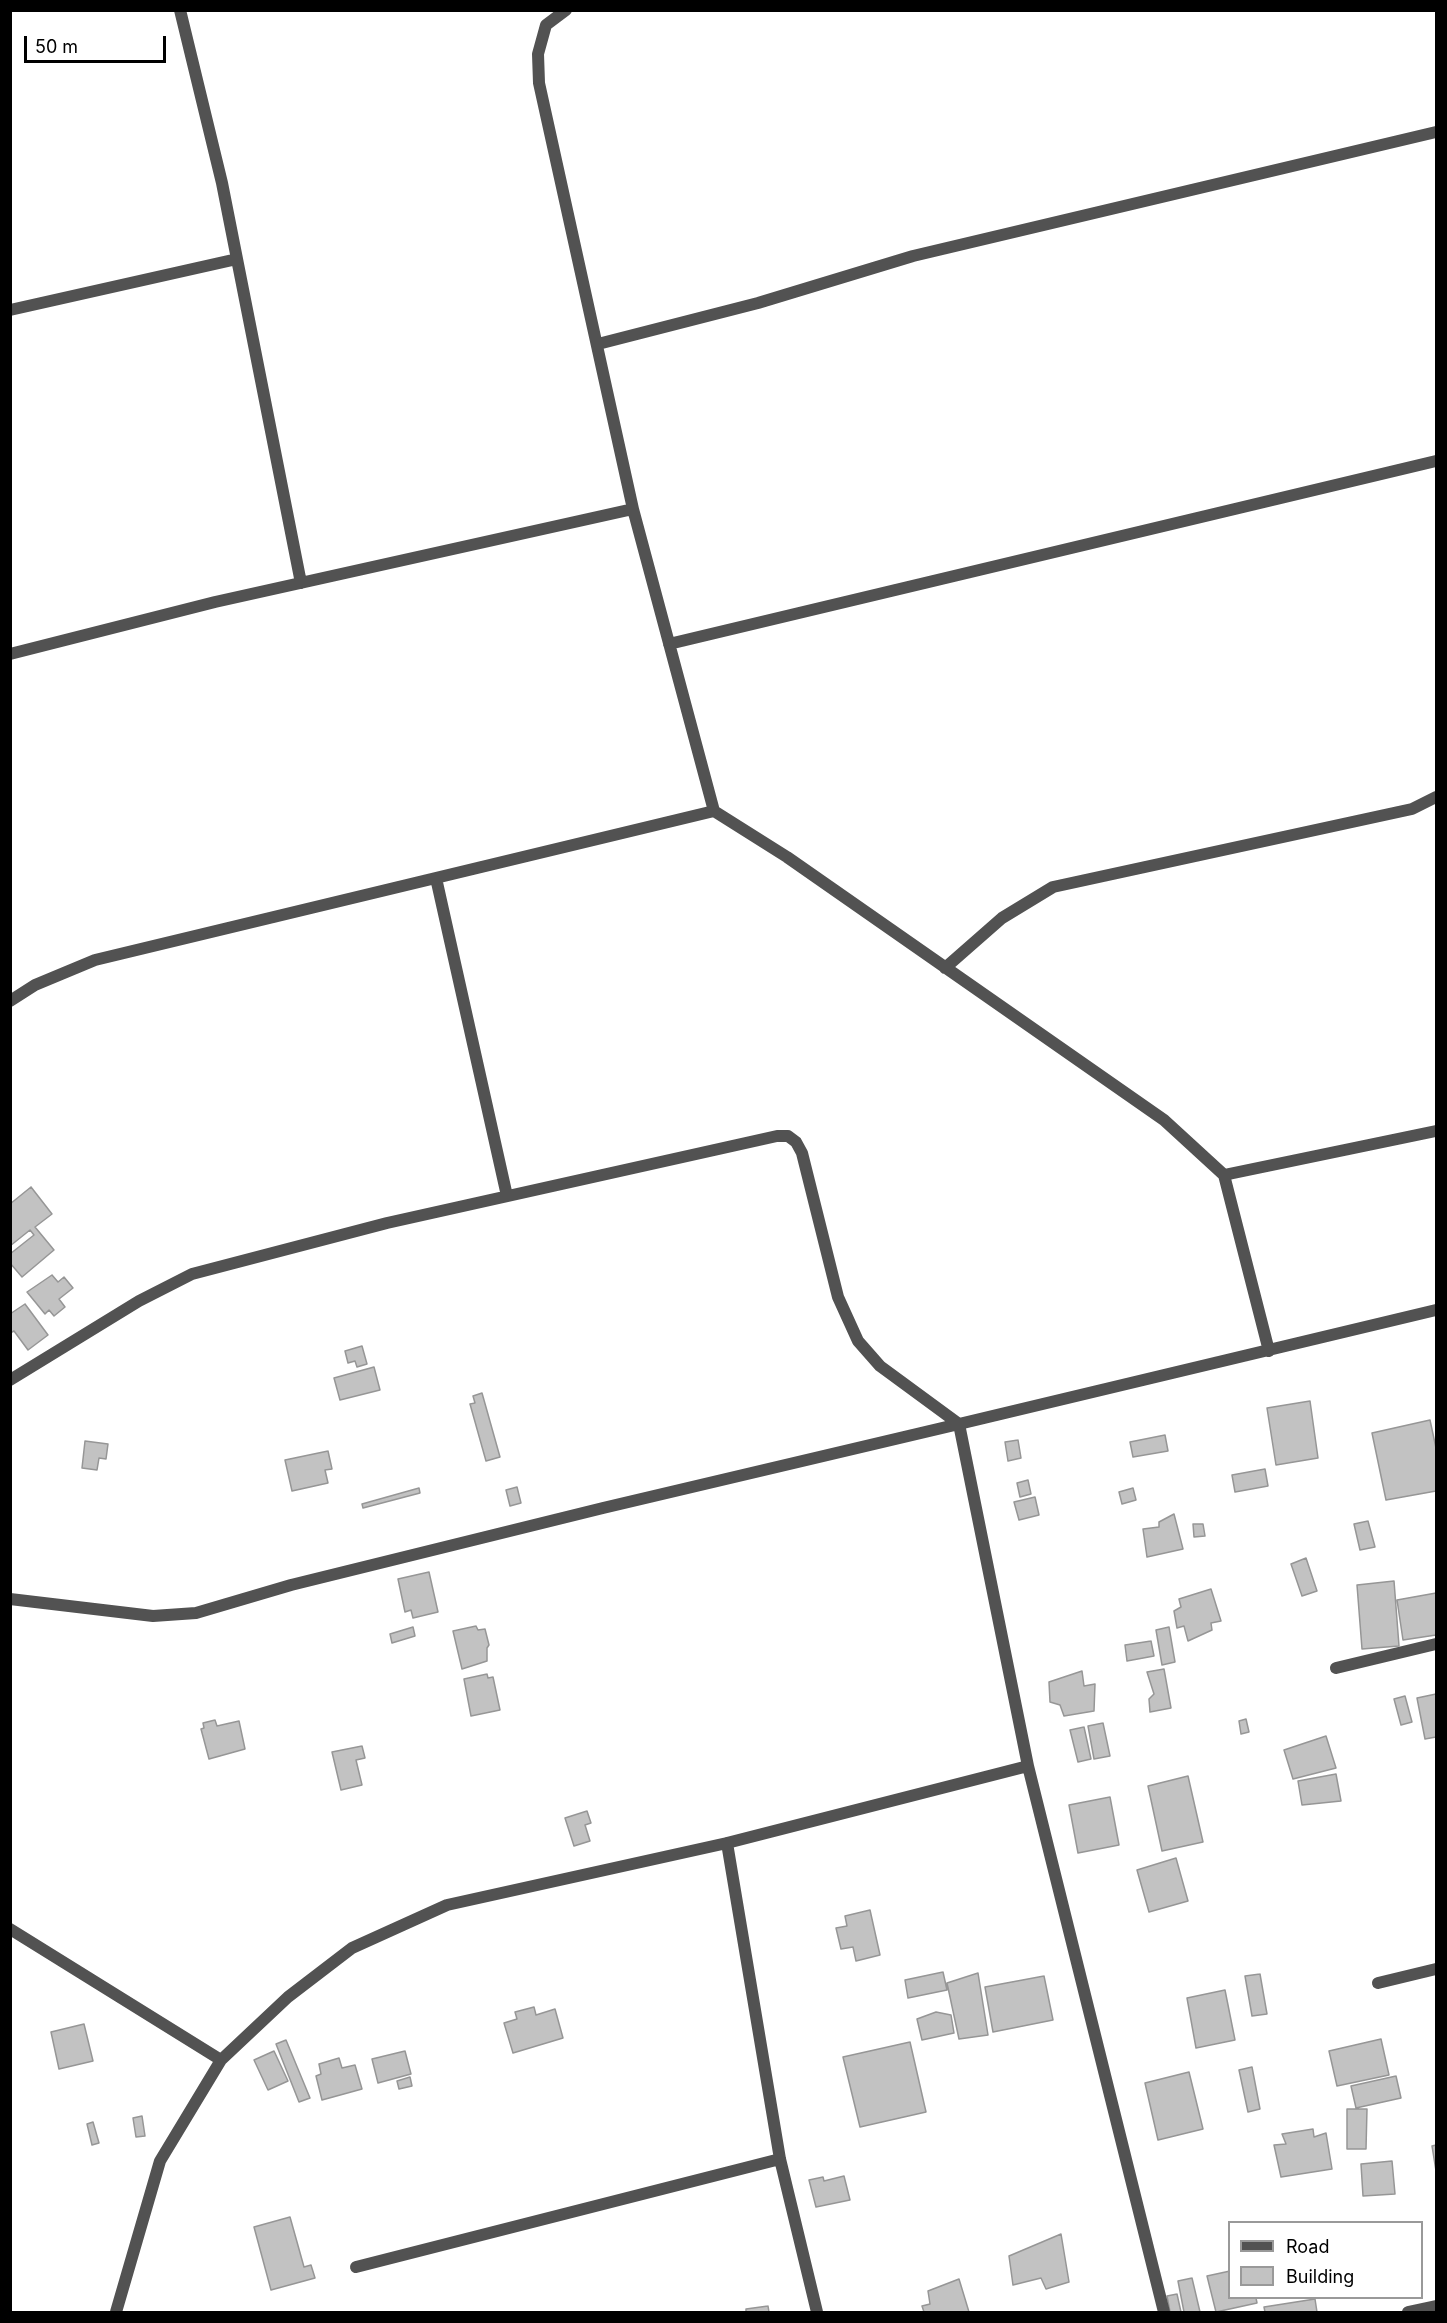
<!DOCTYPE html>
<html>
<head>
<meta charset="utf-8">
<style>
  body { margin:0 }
  #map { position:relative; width:1447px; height:2323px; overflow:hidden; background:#fff; font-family:Inter,sans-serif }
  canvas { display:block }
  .frame { position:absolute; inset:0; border:12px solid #000; pointer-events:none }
  .legend { position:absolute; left:1228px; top:2221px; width:195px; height:78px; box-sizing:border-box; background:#fff; border:2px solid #999; margin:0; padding:8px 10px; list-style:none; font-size:18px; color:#000 }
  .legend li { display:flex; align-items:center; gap:12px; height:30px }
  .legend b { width:30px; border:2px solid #999 }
  .scale { position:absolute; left:24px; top:36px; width:142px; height:27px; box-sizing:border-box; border:3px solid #000; border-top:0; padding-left:8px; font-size:18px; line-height:21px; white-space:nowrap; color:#000; -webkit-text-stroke:4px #fff; paint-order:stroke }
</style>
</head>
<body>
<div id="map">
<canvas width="1447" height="2323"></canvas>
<div class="frame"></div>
<ul class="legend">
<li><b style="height:8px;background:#525252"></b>Road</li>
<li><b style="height:16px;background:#c2c2c2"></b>Building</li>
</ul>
<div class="scale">50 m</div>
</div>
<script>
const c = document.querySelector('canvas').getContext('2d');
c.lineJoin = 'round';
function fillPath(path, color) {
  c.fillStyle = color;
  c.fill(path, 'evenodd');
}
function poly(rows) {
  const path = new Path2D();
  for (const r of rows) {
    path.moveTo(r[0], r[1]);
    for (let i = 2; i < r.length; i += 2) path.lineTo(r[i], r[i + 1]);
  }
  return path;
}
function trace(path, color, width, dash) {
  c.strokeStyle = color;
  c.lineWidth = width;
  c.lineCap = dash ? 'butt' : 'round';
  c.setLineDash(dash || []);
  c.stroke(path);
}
const building = poly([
  [31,1187,52,1214,35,1227,54,1250,22,1277,10,1263,10,1254,34,1235,30,1230,10,1246,10,1204,31,1187],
  [52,1275,58,1282,64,1277,73,1288,59,1299,65,1307,54,1316,49,1310,45,1314,27,1292,52,1275],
  [25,1304,48,1335,28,1350,14,1331,10,1333,10,1314,25,1304],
  [362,1346,367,1364,357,1367,355,1361,348,1363,345,1351,362,1346],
  [374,1367,380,1390,340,1400,334,1378,374,1367],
  [482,1393,500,1457,486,1461,470,1404,475,1403,473,1396,482,1393],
  [1310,1401,1318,1458,1276,1465,1267,1408,1310,1401],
  [1430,1420,1436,1448,1436,1491,1386,1500,1372,1433,1430,1420],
  [1165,1435,1168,1451,1133,1457,1130,1442,1165,1435],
  [1018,1440,1021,1458,1008,1461,1005,1442,1018,1440],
  [85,1441,108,1444,106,1459,99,1458,97,1470,82,1468,85,1441],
  [328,1451,332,1469,325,1470,328,1483,292,1491,285,1460,328,1451],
  [1265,1469,1268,1486,1235,1492,1232,1475,1265,1469],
  [1028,1480,1031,1494,1020,1497,1017,1483,1028,1480],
  [517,1487,521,1503,510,1506,506,1490,517,1487],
  [419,1488,420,1493,363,1508,362,1504,419,1488],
  [1133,1488,1136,1500,1122,1504,1119,1492,1133,1488],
  [1035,1497,1039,1515,1019,1520,1014,1502,1035,1497],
  [1174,1514,1183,1549,1147,1557,1143,1529,1159,1527,1159,1522,1174,1514],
  [1368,1521,1375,1547,1360,1550,1354,1524,1368,1521],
  [1193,1524,1203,1524,1205,1536,1194,1537,1193,1524],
  [1306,1558,1317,1591,1302,1596,1291,1564,1306,1558],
  [429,1572,438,1612,413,1618,411,1610,405,1612,398,1579,429,1572],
  [1394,1581,1399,1646,1362,1649,1357,1585,1394,1581],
  [1211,1589,1221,1621,1211,1623,1212,1630,1188,1641,1184,1626,1177,1628,1174,1611,1181,1607,1179,1599,1211,1589],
  [1436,1593,1436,1635,1403,1640,1397,1600,1436,1593],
  [476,1626,478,1630,485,1629,489,1645,487,1648,487,1661,462,1669,453,1631,476,1626],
  [413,1627,415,1636,392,1643,390,1634,413,1627],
  [1169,1627,1175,1662,1162,1665,1156,1630,1169,1627],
  [1151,1641,1154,1656,1127,1661,1125,1645,1151,1641],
  [1164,1669,1171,1708,1150,1712,1149,1699,1154,1694,1147,1672,1164,1669],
  [1082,1671,1084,1686,1095,1684,1094,1711,1064,1716,1060,1705,1050,1702,1049,1682,1082,1671],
  [487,1674,488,1678,493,1677,500,1710,471,1716,464,1679,487,1674],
  [1436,1694,1436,1737,1425,1739,1417,1698,1436,1694],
  [1405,1696,1412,1722,1401,1725,1394,1699,1405,1696],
  [1246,1719,1249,1732,1241,1734,1239,1721,1246,1719],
  [215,1720,217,1726,239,1721,245,1749,209,1759,201,1729,204,1728,203,1723,215,1720],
  [1103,1723,1110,1756,1094,1759,1088,1726,1103,1723],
  [1084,1727,1091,1759,1078,1762,1070,1730,1084,1727],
  [1326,1736,1336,1768,1293,1779,1284,1750,1326,1736],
  [362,1746,365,1758,356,1760,362,1785,341,1790,332,1752,362,1746],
  [1336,1774,1341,1801,1302,1805,1298,1781,1336,1774],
  [1188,1776,1203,1842,1162,1851,1148,1786,1188,1776],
  [1110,1797,1119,1845,1078,1853,1069,1805,1110,1797],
  [587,1811,591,1823,585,1825,590,1841,574,1846,565,1818,587,1811],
  [1176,1858,1188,1901,1149,1912,1137,1870,1176,1858],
  [870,1910,880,1955,856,1961,853,1947,841,1949,836,1928,847,1926,845,1916,870,1910],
  [943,1972,947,1990,908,1998,905,1980,943,1972],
  [978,1973,988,2035,959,2039,947,1983,978,1973],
  [1260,1974,1267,2014,1252,2016,1245,1976,1260,1974],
  [1044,1976,1053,2020,993,2032,985,1987,1044,1976],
  [1225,1990,1235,2040,1196,2048,1187,1998,1225,1990],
  [534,2007,536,2015,555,2009,563,2038,513,2053,504,2023,517,2019,515,2012,534,2007],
  [936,2012,951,2015,954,2033,922,2040,917,2019,936,2012],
  [84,2024,93,2061,59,2069,51,2032,84,2024],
  [1381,2039,1389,2075,1337,2086,1329,2051,1381,2039],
  [286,2040,310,2098,299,2102,276,2044,286,2040],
  [910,2042,926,2112,860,2127,843,2057,910,2042],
  [274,2051,288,2081,268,2090,254,2060,274,2051],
  [405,2051,411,2074,378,2083,372,2059,405,2051],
  [339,2058,342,2068,355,2065,362,2089,322,2100,316,2076,321,2074,319,2064,339,2058],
  [1252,2067,1260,2109,1248,2112,1239,2070,1252,2067],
  [1189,2072,1203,2129,1158,2140,1145,2083,1189,2072],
  [1396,2076,1401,2098,1356,2108,1351,2086,1396,2076],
  [410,2077,412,2086,399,2089,397,2081,410,2077],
  [1347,2109,1367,2109,1366,2149,1347,2149,1347,2109],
  [142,2116,145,2136,136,2137,133,2118,142,2116],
  [93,2122,99,2143,92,2145,87,2124,93,2122],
  [1313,2129,1314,2137,1326,2133,1332,2169,1281,2177,1274,2145,1286,2144,1282,2134,1313,2129],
  [1436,2145,1436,2171,1432,2146,1436,2145],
  [1392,2161,1395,2194,1363,2196,1361,2164,1392,2161],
  [844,2176,850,2200,816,2207,809,2180,823,2177,824,2181,844,2176],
  [290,2217,304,2267,311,2265,315,2278,271,2290,254,2227,290,2217],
  [1061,2234,1069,2282,1046,2289,1041,2278,1013,2285,1009,2256,1061,2234],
  [1230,2271,1230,2298,1256,2298,1257,2303,1216,2312,1207,2276,1230,2271],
  [1192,2278,1200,2312,1184,2312,1178,2281,1192,2278],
  [959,2279,969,2312,924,2312,922,2306,930,2304,928,2291,959,2279],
  [1177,2294,1181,2312,1170,2312,1167,2296,1177,2294],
  [1315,2299,1317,2312,1265,2312,1264,2307,1315,2299],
  [768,2306,769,2312,746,2312,746,2309,768,2306]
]);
const street = poly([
  [180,10,222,183,301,583],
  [566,10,546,25,538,54,539,83,633,509,714,811,787,857,1164,1120,1224,1175,1269,1351],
  [10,310,237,259],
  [598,344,758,303,913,256,1436,132],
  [669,644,1436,461],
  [10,654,215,602,633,509],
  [436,878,507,1196],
  [945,968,1002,918,1053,887,1412,809,1436,797],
  [10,1001,35,985,95,960,714,811],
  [1224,1175,1436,1131],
  [10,1380,139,1301,192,1274,387,1223,777,1136,788,1136,796,1142,802,1153,838,1297,858,1341,880,1366,959,1424],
  [10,1599,153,1616,196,1613,291,1585,603,1508,959,1424],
  [1336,1668,1436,1644],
  [727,1843,780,2159,817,2312],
  [10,1929,221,2060],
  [1378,1983,1436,1969],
  [356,2267,780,2159],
  [116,2312,160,2161,221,2060,288,1997,352,1948,447,1905,727,1843,1028,1766],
  [1164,2312,1028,1766,959,1424,1436,1310],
  [1408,2312,1436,2306]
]);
fillPath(building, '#c2c2c2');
trace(building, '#969696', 1.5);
trace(street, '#525252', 12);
</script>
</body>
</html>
